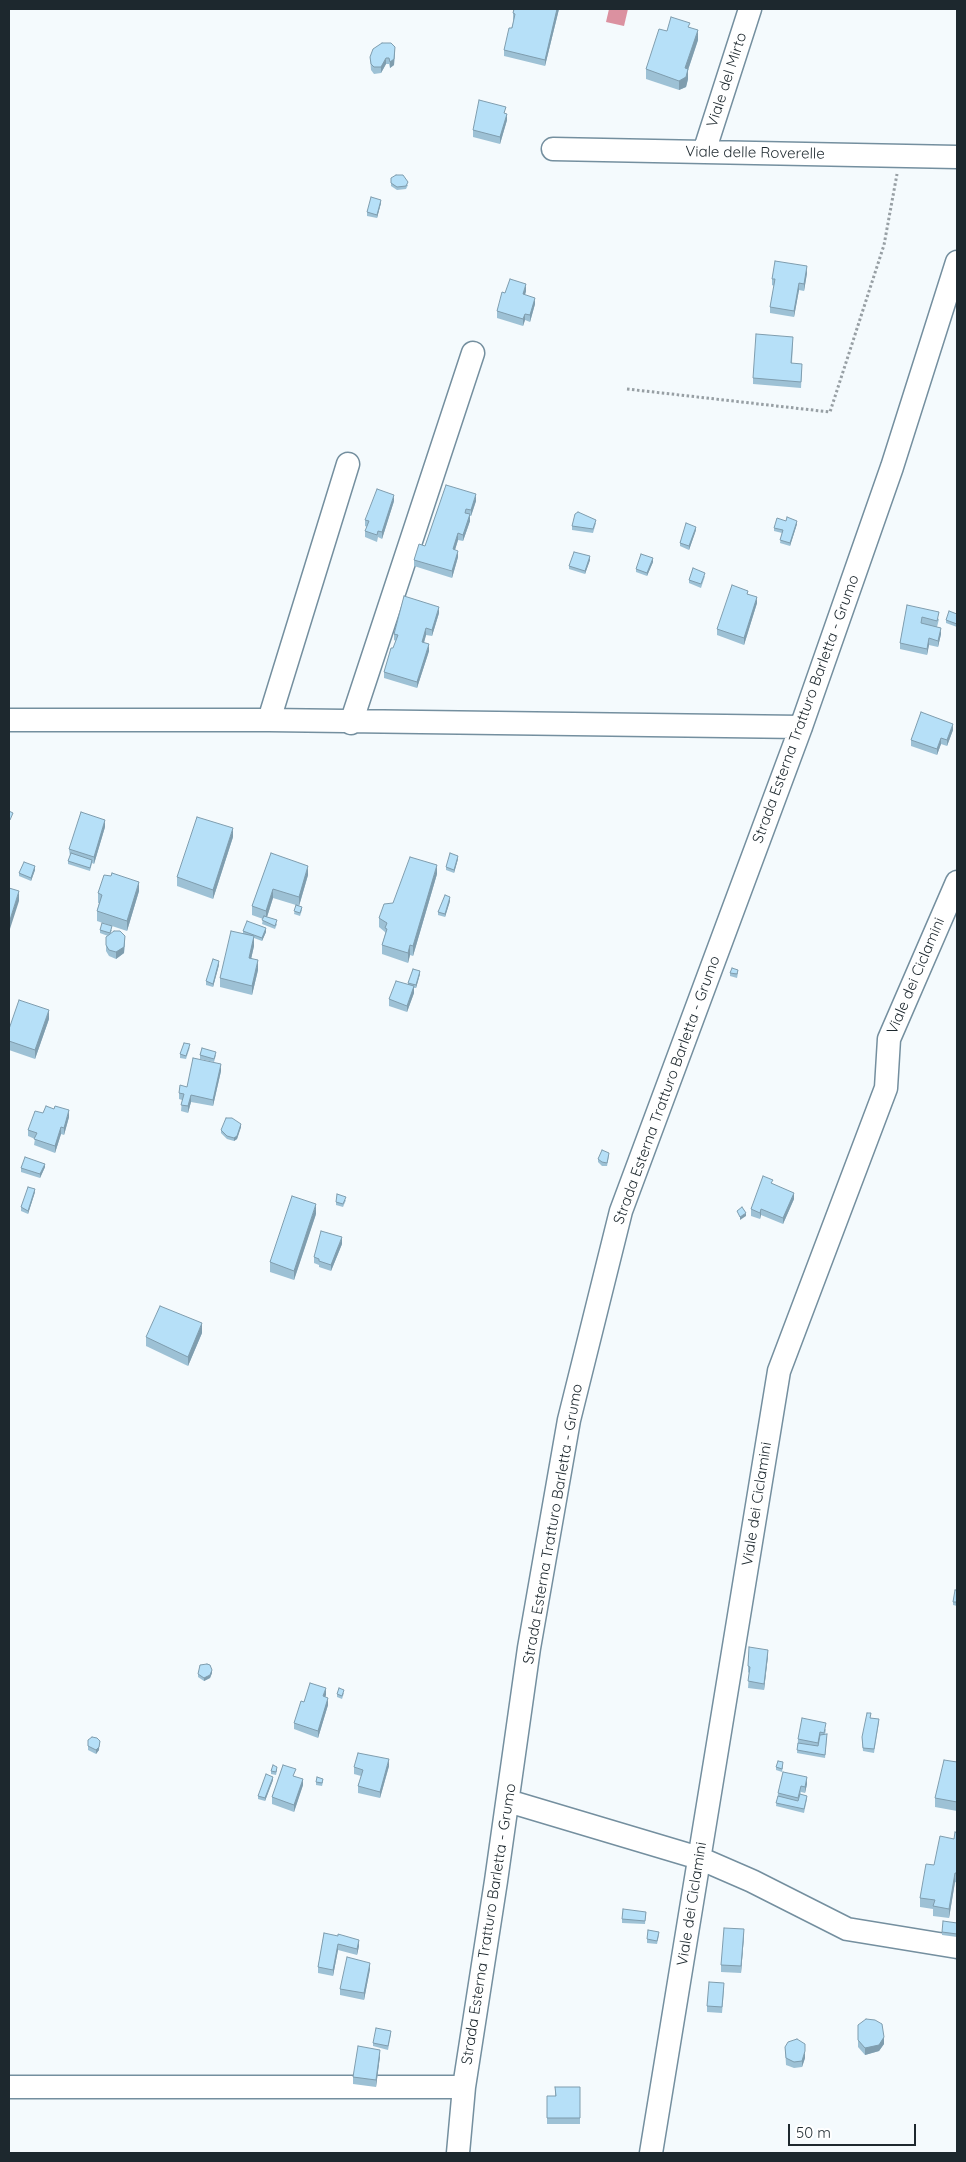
<!DOCTYPE html>
<html>
<head>
<meta charset="utf-8">
<style>
  body { margin:0 }
  #map { position:relative; width:966px; height:2162px; overflow:hidden; background:#f4fafd; font-family:Quicksand,sans-serif }
  canvas { display:block }
  .frame { position:absolute; inset:0; border:10px solid #1d282e; pointer-events:none }
  .scale { position:absolute; left:788px; top:2124px; width:128px; height:22px; box-sizing:border-box; border:2px solid #1d282e; border-top:0; padding-left:6px; font-size:15px; line-height:18px; white-space:nowrap; color:#1d282e; -webkit-text-stroke:4px #fff; paint-order:stroke }
</style>
</head>
<body>
<div id="map">
<canvas width="966" height="2162"></canvas>
<div class="frame"></div>
<div class="scale">50 m</div>
</div>
<script>
const c = document.querySelector('canvas').getContext('2d');
c.lineJoin = 'round';
function fillPath(path, color) {
  c.fillStyle = color;
  c.fill(path, 'evenodd');
}
function poly(rows) {
  const path = new Path2D();
  for (const r of rows) {
    path.moveTo(r[0], r[1]);
    for (let i = 2; i < r.length; i += 2) path.lineTo(r[i], r[i + 1]);
  }
  return path;
}
function trace(path, color, width, dash) {
  c.strokeStyle = color;
  c.lineWidth = width;
  c.lineCap = dash ? 'butt' : 'round';
  c.setLineDash(dash || []);
  c.stroke(path);
}
function label(font, color, halo, rows, align = 'center') {
  c.font = font + ' Quicksand,sans-serif';
  c.lineWidth = 4.5;
  c.setLineDash([]);
  c.textBaseline = 'middle';
  c.strokeStyle = halo;
  c.fillStyle = color;
  for (const [text, x, y, turn = 0] of rows) {
    c.save();
    c.translate(x, y);
    c.rotate((+turn || 0) * Math.PI / 180);
    c.textAlign = isNaN(turn) ? turn : align;
    if (halo) c.strokeText(text, 0, 0);
    c.fillText(text, 0, 0);
    c.restore();
  }
}
const water = poly([
  [609,9,628,9,624,26,606,22]
]);
const path = poly([
  [627,389,830,412,884,245,897,174]
]);
const minor = poly([
  [553,149,957,157],
  [704,152,750,9],
  [9,720,269,720,801,727],
  [269,720,348,464],
  [351,723,473,353],
  [508,1801,699,1858,752,1881,847,1929,957,1947],
  [9,2087,464,2087],
  [458,2153,464,2087,496,1881,529,1648,569,1420,621,1211,801,727,892,467,957,262],
  [651,2153,779,1371,886,1088,889,1039,957,882]
]);
const wall = poly([
  [514,9,559,9,545,66,504,56,504,50,514,20,513,20,513,13],
  [690,27,698,40,688,70,688,79,686,87,679,90,646,79,646,69,667,31],
  [395,53,394,65,390,68,389,64,386,64,381,73,374,74,371,70,370,57],
  [506,114,507,120,500,144,473,137,473,130],
  [391,178,408,185,406,189,397,190,391,186],
  [381,203,377,218,367,216,367,212],
  [807,273,804,291,799,290,794,317,770,313,770,307,774,286,772,285,772,279],
  [526,291,525,295,535,304,530,322,525,320,523,326,497,318,497,311,505,293],
  [793,343,792,363,802,370,801,388,753,384,753,378],
  [446,485,476,501,471,516,470,516,470,521,463,541,458,540,455,550,458,557,452,578,414,566,414,560,425,546],
  [394,501,382,539,378,537,377,542,365,537,365,531,367,527,365,526,365,520],
  [596,523,593,533,572,530,572,526],
  [797,524,790,546,780,543,782,533,774,531,774,528],
  [696,530,689,550,680,546,680,543],
  [590,560,585,574,569,569,569,566],
  [653,562,647,576,636,572,636,569],
  [705,576,701,588,689,583,689,580],
  [748,594,757,603,744,645,717,635,717,629],
  [907,605,939,619,937,627,941,634,938,647,929,645,927,655,900,649,900,643],
  [439,613,432,636,426,635,424,643,429,651,417,688,384,678,384,672,396,641,394,640,394,634],
  [957,614,957,627,946,623,946,620],
  [953,730,947,746,941,744,937,755,911,746,911,740],
  [105,827,94,864,92,863,90,871,68,864,68,861,70,856,69,849],
  [233,837,213,899,177,886,177,877],
  [271,853,308,875,299,906,302,910,300,916,294,914,296,905,273,898,267,917,277,924,275,929,262,924,263,919,252,915,252,906],
  [458,859,454,873,446,870,446,867],
  [35,870,31,881,19,876,19,873],
  [437,874,413,956,410,955,408,963,382,954,382,945,385,934,385,932,379,927,379,918,393,903],
  [139,891,127,931,97,921,97,911,99,903,98,903,98,893],
  [450,901,445,917,438,915,438,912],
  [100,930,112,930,110,934,125,943,124,953,116,959,109,956,106,951,106,937,108,936,100,933],
  [243,931,266,932,262,941,254,938,254,946,251,959,258,970,252,995,220,987,220,978,243,934],
  [219,965,213,987,206,985,206,981],
  [730,973,738,973,737,978,730,976],
  [420,974,416,988,414,988,414,993,407,1012,389,1006,389,999,408,984,408,983],
  [49,1019,35,1059,9,1050,9,1029],
  [190,1047,186,1059,180,1058,180,1054],
  [200,1055,216,1055,214,1062,200,1059],
  [221,1071,213,1106,191,1102,188,1113,181,1111,182,1100,179,1099,179,1093],
  [43,1113,69,1117,64,1135,61,1134,55,1153,34,1145,35,1139,28,1136,28,1130],
  [241,1127,237,1139,234,1141,227,1139,221,1133,221,1130],
  [609,1156,607,1166,602,1166,598,1162,598,1159],
  [45,1167,40,1178,21,1172,21,1168],
  [773,1184,794,1199,783,1224,761,1215,760,1219,751,1216,751,1209],
  [35,1192,28,1214,21,1211,21,1207],
  [346,1200,343,1207,336,1205,336,1202],
  [316,1214,294,1280,270,1272,270,1262],
  [342,1244,331,1271,319,1267,319,1265,314,1263,314,1257],
  [202,1333,188,1366,146,1346,146,1337],
  [957,1590,957,1606,953,1605,953,1602],
  [768,1656,764,1690,748,1688,749,1673,748,1672,748,1666],
  [212,1673,210,1678,204,1681,198,1677,198,1674],
  [344,1693,342,1699,337,1697,337,1694],
  [326,1695,325,1697,328,1705,318,1738,294,1729,294,1723,304,1702],
  [871,1718,879,1722,874,1753,863,1751,862,1740],
  [826,1729,825,1735,827,1737,825,1758,797,1753,798,1739],
  [88,1740,100,1741,99,1750,96,1754,88,1750],
  [957,1762,957,1811,935,1807,935,1798],
  [389,1766,380,1798,358,1793,358,1786,361,1776,354,1774,354,1767],
  [783,1766,782,1772,776,1770,776,1767],
  [277,1770,276,1775,271,1774,271,1771],
  [296,1775,295,1776,303,1785,294,1812,272,1804,272,1797],
  [273,1780,265,1801,258,1799,258,1796],
  [316,1782,323,1782,322,1786,316,1785],
  [807,1784,805,1793,801,1792,800,1794,807,1799,804,1813,776,1806,778,1793],
  [957,1833,957,1883,955,1882,949,1918,933,1916,933,1909,920,1907,920,1898,934,1865,954,1839],
  [646,1912,645,1924,622,1923,622,1919],
  [957,1923,957,1937,942,1935,942,1932],
  [324,1933,359,1946,357,1955,338,1950,333,1976,318,1973,318,1967],
  [659,1935,657,1944,647,1943,647,1939],
  [744,1936,741,1973,721,1972,721,1965],
  [370,1969,364,2000,340,1995,340,1989],
  [724,1990,722,2013,707,2012,707,2006],
  [858,2025,884,2044,879,2051,865,2055,858,2047],
  [391,2034,388,2050,373,2046,373,2043],
  [785,2047,805,2058,802,2067,794,2068,786,2065],
  [380,2056,376,2087,353,2084,353,2077],
  [555,2087,580,2087,580,2124,547,2124,547,2096,555,2096]
]);
const shadedWall = poly([
  [557,9,559,9,545,66,545,60],
  [698,30,698,40,688,70,688,79,686,87,679,90,679,81,685,68],
  [395,47,394,65,390,68,390,62],
  [386,58,386,64,381,73,381,67],
  [507,114,507,120,500,144,500,137],
  [381,200,381,203,377,218,377,215],
  [807,266,807,273,804,291,804,284],
  [799,283,799,290,794,317,794,311],
  [526,284,526,291,523,301,523,294],
  [535,298,535,304,530,322,530,315],
  [525,314,525,320,523,326,523,319],
  [476,494,476,501,471,516,471,510],
  [394,495,394,501,382,539,382,532],
  [470,514,470,521,463,541,463,535],
  [797,521,797,524,790,546,790,543],
  [696,527,696,530,689,550,689,546],
  [458,533,458,540,453,556,453,549],
  [458,551,458,557,452,578,452,571],
  [590,556,590,560,585,574,585,571],
  [653,558,653,562,647,576,647,573],
  [757,597,757,603,744,645,744,638],
  [439,607,439,613,432,636,432,630],
  [426,628,426,635,422,649,422,642],
  [941,628,941,634,938,647,938,641],
  [929,638,929,645,927,655,927,649],
  [429,644,429,651,417,688,417,682],
  [953,724,953,730,947,746,947,740],
  [941,738,941,744,937,755,937,749],
  [105,820,105,827,94,864,94,857],
  [233,828,233,837,213,899,213,890],
  [458,856,458,859,454,873,454,870],
  [437,865,437,874,413,956,413,946],
  [35,866,35,870,31,881,31,878],
  [308,866,308,875,299,906,299,897],
  [139,882,139,891,127,931,127,921],
  [273,889,273,898,266,920,266,911],
  [19,891,19,901,9,932,9,923],
  [450,897,450,901,445,917,445,914],
  [266,928,266,932,262,941,262,938],
  [125,936,124,953,116,959,116,952],
  [254,936,254,946,249,968,249,958],
  [410,945,410,955,408,963,408,953],
  [258,960,258,970,252,995,252,986],
  [219,961,219,965,213,987,213,984],
  [420,971,420,974,416,988,416,985],
  [414,986,414,993,407,1012,407,1006],
  [49,1010,49,1019,35,1059,35,1050],
  [221,1064,221,1071,213,1106,213,1100],
  [191,1095,191,1102,188,1113,188,1106],
  [69,1110,69,1117,64,1135,64,1128],
  [241,1124,241,1127,237,1139,234,1141,234,1138],
  [61,1127,61,1134,55,1153,55,1146],
  [45,1164,45,1167,40,1178,40,1174],
  [35,1189,35,1192,28,1214,28,1211],
  [794,1193,794,1199,783,1224,783,1218],
  [316,1204,316,1214,294,1280,294,1271],
  [761,1209,761,1215,760,1219,760,1213],
  [746,1213,746,1216,740,1220,740,1217],
  [342,1237,342,1244,331,1271,331,1265],
  [202,1323,202,1333,188,1366,188,1357],
  [768,1650,768,1656,764,1690,764,1684],
  [212,1670,212,1673,210,1678,204,1681,204,1678],
  [326,1688,326,1695,323,1703,323,1696],
  [328,1698,328,1705,318,1738,318,1731],
  [99,1747,99,1750,96,1754,96,1750],
  [389,1759,389,1766,380,1798,380,1792],
  [273,1777,273,1780,265,1801,265,1798],
  [807,1777,807,1784,805,1793,805,1787],
  [303,1779,303,1785,294,1812,294,1805],
  [955,1873,955,1882,949,1918,949,1909],
  [744,1929,744,1936,741,1973,741,1966],
  [359,1940,359,1946,357,1955,357,1949],
  [338,1944,338,1950,333,1976,333,1970],
  [370,1963,370,1969,364,2000,364,1993],
  [884,2037,884,2044,879,2051,865,2055,865,2048],
  [380,2050,380,2056,376,2087,376,2080],
  [805,2051,805,2058,802,2067,802,2061]
]);
const building = poly([
  [514,9,557,9,545,60,504,50,509,28,512,28,515,14,513,13,514,9],
  [671,17,690,23,688,27,698,30,685,68,688,69,686,77,679,81,646,69,659,29,667,31,671,17],
  [382,43,391,43,395,47,394,59,390,62,389,58,386,58,381,67,374,67,371,64,370,57,373,49,382,43],
  [479,100,506,107,504,113,507,114,500,137,473,130,479,100],
  [396,175,403,175,408,182,406,186,397,187,391,183,391,178,396,175],
  [371,197,381,200,377,215,367,212,371,197],
  [775,261,807,266,804,284,799,283,794,311,770,307,775,279,772,279,775,261],
  [510,279,526,284,523,294,535,298,530,315,525,314,523,319,497,311,502,292,505,293,510,279],
  [756,334,793,337,791,363,802,364,801,382,753,378,756,334],
  [446,485,476,494,471,510,466,509,465,513,470,514,463,535,458,533,453,549,458,551,452,571,414,560,419,544,425,546,446,485],
  [377,489,394,495,382,532,378,531,377,535,365,531,369,521,365,520,377,489],
  [578,512,596,520,593,529,572,526,575,514,578,512],
  [787,517,797,521,790,543,780,540,783,530,774,528,777,518,786,521,787,517],
  [686,523,696,527,689,546,680,543,686,523],
  [574,552,590,556,585,571,569,566,574,552],
  [641,554,653,558,647,573,636,569,641,554],
  [693,568,705,573,701,584,689,580,693,568],
  [732,585,748,591,747,594,757,597,744,638,717,629,732,585],
  [404,596,439,607,432,630,426,628,422,642,429,644,417,682,384,672,391,648,393,648,398,635,394,634,404,596],
  [907,605,939,612,937,621,922,617,921,623,941,628,938,641,929,638,927,649,900,643,907,605],
  [949,611,957,614,957,624,946,620,949,611],
  [921,712,953,724,947,740,941,738,937,749,911,740,921,712],
  [9,811,13,813,10,820,9,819,9,811],
  [81,812,105,820,94,857,69,849,81,812],
  [197,817,233,828,213,890,177,877,197,817],
  [71,853,92,860,90,868,68,861,71,853],
  [271,853,308,866,299,897,273,889,266,911,252,906,271,853],
  [450,853,458,856,454,870,446,867,450,853],
  [410,857,437,865,413,946,410,945,408,953,382,945,387,929,385,928,387,923,379,918,384,904,393,903,410,857],
  [24,862,35,866,31,878,19,873,24,862],
  [112,873,139,882,127,921,97,911,102,895,98,893,104,875,111,876,112,873],
  [9,888,19,891,9,923,9,888],
  [445,895,450,897,445,914,438,912,445,895],
  [296,905,302,907,300,913,294,911,296,905],
  [264,916,277,920,275,926,262,920,264,916],
  [247,921,266,928,262,938,243,931,247,921],
  [102,923,112,926,110,933,100,930,102,923],
  [114,931,120,931,125,936,124,947,116,952,109,950,106,945,106,937,114,931],
  [231,931,254,936,249,958,258,960,252,986,220,978,231,931],
  [213,959,219,961,213,984,206,981,213,959],
  [732,968,738,970,737,974,730,973,732,968],
  [413,969,420,971,416,985,408,983,413,969],
  [396,981,414,986,407,1006,389,999,396,981],
  [19,1000,49,1010,35,1050,9,1041,9,1029,19,1000],
  [184,1043,190,1044,186,1056,180,1054,184,1043],
  [202,1048,216,1052,214,1059,200,1055,202,1048],
  [193,1058,221,1064,213,1100,191,1095,188,1106,181,1105,184,1094,179,1093,180,1085,187,1087,193,1058],
  [46,1106,54,1109,55,1106,69,1110,64,1128,61,1127,55,1146,34,1139,37,1133,28,1130,35,1111,43,1113,46,1106],
  [226,1118,232,1118,241,1124,237,1136,234,1138,227,1136,221,1130,226,1118],
  [602,1150,609,1153,607,1163,602,1162,598,1159,602,1150],
  [25,1157,45,1164,40,1174,21,1168,25,1157],
  [763,1176,773,1180,771,1183,794,1193,783,1218,761,1209,760,1213,751,1209,763,1176],
  [28,1187,35,1189,28,1211,21,1207,28,1187],
  [337,1194,346,1197,343,1204,336,1202,337,1194],
  [292,1196,316,1204,294,1271,270,1262,292,1196],
  [742,1207,746,1213,740,1217,737,1211,742,1207],
  [321,1231,342,1237,331,1265,319,1261,319,1259,314,1257,321,1231],
  [160,1306,202,1323,188,1357,146,1337,160,1306],
  [955,1590,957,1590,957,1602,953,1602,955,1590],
  [749,1647,768,1650,764,1684,748,1681,750,1667,748,1666,749,1647],
  [207,1664,210,1665,212,1670,210,1675,204,1678,198,1674,200,1665,207,1664],
  [310,1683,326,1688,323,1696,328,1698,318,1731,294,1723,301,1701,304,1702,310,1683],
  [339,1688,344,1690,342,1696,337,1694,339,1688],
  [867,1713,871,1713,870,1718,879,1719,874,1749,863,1748,862,1737,867,1713],
  [802,1718,826,1723,824,1733,820,1732,818,1743,798,1739,802,1718],
  [827,1734,825,1755,797,1750,798,1743,818,1746,820,1735,827,1734],
  [92,1737,97,1738,100,1741,99,1747,96,1750,88,1746,88,1740,92,1737],
  [358,1753,389,1759,380,1792,358,1786,363,1770,354,1767,358,1753],
  [944,1760,957,1762,957,1802,935,1798,944,1760],
  [778,1761,783,1762,782,1769,776,1767,778,1761],
  [273,1765,277,1767,276,1772,271,1771,273,1765],
  [283,1765,296,1769,293,1776,303,1779,294,1805,272,1797,283,1765],
  [783,1772,807,1777,805,1787,801,1786,798,1798,778,1793,783,1772],
  [266,1774,273,1777,265,1798,258,1796,266,1774],
  [317,1777,323,1779,322,1783,316,1782,317,1777],
  [800,1794,807,1796,804,1809,776,1803,778,1796,798,1801,800,1794],
  [955,1832,957,1833,957,1873,955,1873,949,1909,933,1906,935,1900,920,1898,926,1864,934,1865,940,1836,954,1839,955,1832],
  [623,1909,646,1912,645,1921,622,1919,623,1909],
  [943,1921,957,1923,957,1934,942,1932,943,1921],
  [724,1928,744,1929,741,1966,721,1965,724,1928],
  [648,1930,659,1932,657,1941,647,1939,648,1930],
  [324,1933,338,1936,338,1934,359,1940,357,1949,338,1944,333,1970,318,1967,324,1933],
  [347,1957,370,1963,364,1993,340,1989,347,1957],
  [709,1982,724,1983,722,2007,707,2006,709,1982],
  [866,2019,875,2020,882,2024,884,2037,879,2045,865,2048,858,2040,858,2025,866,2019],
  [376,2028,391,2031,388,2046,373,2043,376,2028],
  [797,2039,805,2044,805,2051,802,2061,794,2062,786,2058,785,2047,788,2042,797,2039],
  [358,2046,380,2050,376,2080,353,2077,358,2046],
  [555,2087,580,2087,580,2118,547,2118,547,2096,556,2096,555,2087]
]);
const streetNames = [
  ["Viale del Mirto",727,80,-72],
  ["Viale delle Roverelle",755,153,1],
  ["Strada Esterna Tratturo Barletta - Grumo",806,709,-70],
  ["Viale dei Ciclamini",916,976,-67],
  ["Strada Esterna Tratturo Barletta - Grumo",667,1090,-70],
  ["Viale dei Ciclamini",757,1504,-81],
  ["Strada Esterna Tratturo Barletta - Grumo",553,1524,-80],
  ["Viale dei Ciclamini",692,1904,-81],
  ["Strada Esterna Tratturo Barletta - Grumo",489,1924,-81]
];
fillPath(water, '#db91a0');
trace(minor, '#748f9f', 25);
trace(path, '#979fa4', 3, [2.5, 2.5]);
trace(minor, '#fff', 22);
fillPath(wall, '#9dc1d5');
fillPath(shadedWall, '#7f9dae');
fillPath(building, '#b6e0f8');
trace(building, '#7f9dae', 1);
label('15px', '#1d282e', '#fff', streetNames);
</script>
</body>
</html>
